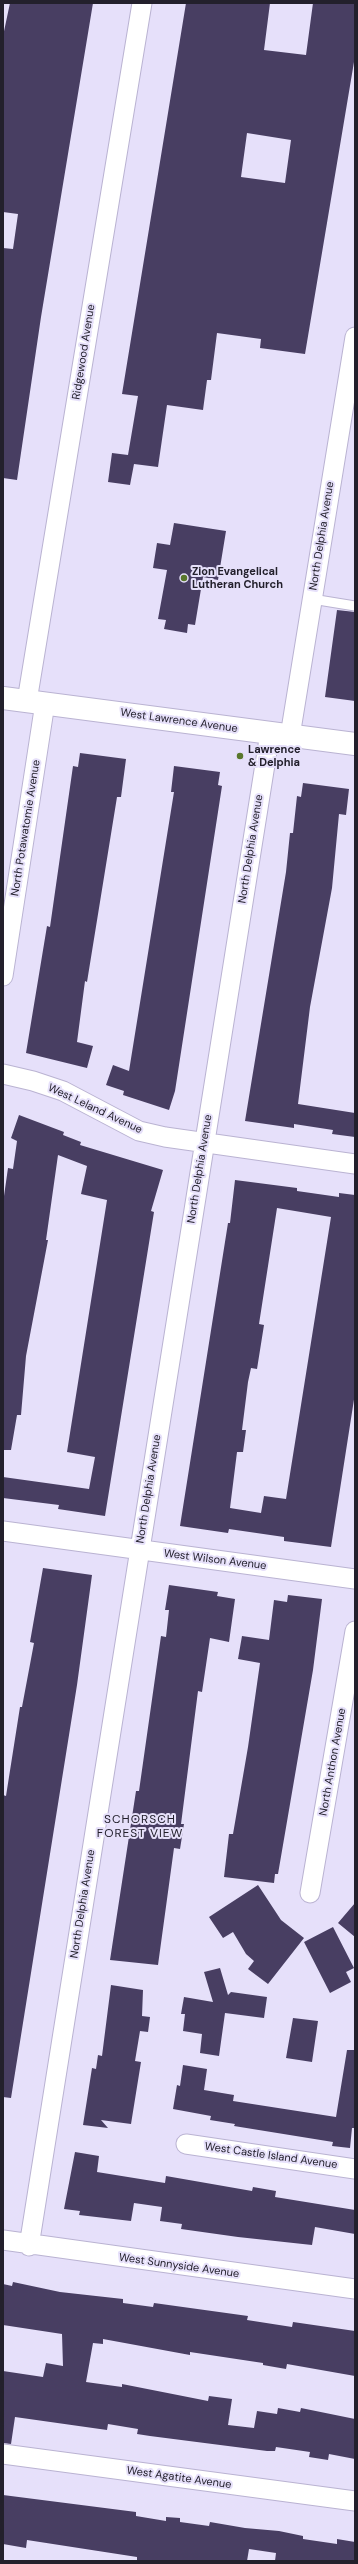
<!DOCTYPE html>
<html>
<head>
<meta charset="utf-8">
<style>
  body { margin:0 }
  #map { position:relative; width:358px; height:2564px; overflow:hidden; background:#e6e0fa; font-family:"DM Sans",sans-serif }
  canvas { display:block }
  .frame { position:absolute; inset:0; border:4px solid #23202c; pointer-events:none }
</style>
</head>
<body>
<div id="map">
<canvas width="358" height="2564"></canvas>
<div class="frame"></div>
</div>
<script>
const c = document.querySelector('canvas').getContext('2d');
c.lineJoin = 'round';
function fillPath(path, color) {
  c.fillStyle = color;
  c.fill(path, 'evenodd');
}
function poly(rows) {
  const path = new Path2D();
  for (const r of rows) {
    path.moveTo(r[0], r[1]);
    for (let i = 2; i < r.length; i += 2) path.lineTo(r[i], r[i + 1]);
  }
  return path;
}
function trace(path, color, width, dash) {
  c.strokeStyle = color;
  c.lineWidth = width;
  c.lineCap = dash ? 'butt' : 'round';
  c.setLineDash(dash || []);
  c.stroke(path);
}
function label(font, color, halo, rows, align = 'center') {
  c.font = font + ' "DM Sans",sans-serif';
  c.lineWidth = 4;
  c.setLineDash([]);
  c.textBaseline = 'middle';
  c.strokeStyle = halo;
  c.fillStyle = color;
  for (const [text, x, y, turn = 0] of rows) {
    c.save();
    c.translate(x, y);
    c.rotate((+turn || 0) * Math.PI / 180);
    c.textAlign = isNaN(turn) ? turn : align;
    if (halo) c.strokeText(text, 0, 0);
    c.fillText(text, 0, 0);
    c.restore();
  }
}
const building = poly([
  [10,3,93,3,41,317,17,480,3,478,3,248,13,249,18,214,3,212,3,36],
  [186,3,270,3,264,50,306,55,313,3,355,3,355,56,305,354,260,348,261,339,217,333,211,380,207,380,203,410,167,405,158,467,134,464,130,485,108,482,112,453,128,455,138,396,122,394],
  [247,133,291,140,285,183,241,177],
  [174,523,226,531,218,580,203,577,195,625,188,624,187,633,164,629,166,620,158,619,167,570,153,568,157,543,170,545],
  [337,610,355,612,355,701,325,697],
  [80,753,126,759,121,797,117,797,87,982,85,981,77,1042,93,1046,87,1068,26,1053,47,926,50,927,73,766,78,767],
  [174,766,220,772,218,785,222,786,175,1091,169,1110,123,1095,124,1091,106,1085,113,1065,129,1071,174,792,171,792],
  [303,783,349,789,346,815,339,814,332,888,310,1007,298,1104,355,1113,355,1137,332,1134,333,1130,294,1124,294,1128,245,1121,286,872,290,833,293,833,297,796,301,797],
  [19,1115,64,1132,63,1135,81,1142,80,1145,163,1170,151,1211,154,1212,105,1516,58,1509,59,1505,3,1498,3,1477,89,1489,95,1457,67,1452,107,1200,81,1194,87,1166,58,1155,46,1240,48,1240,26,1356,21,1415,17,1415,11,1450,3,1450,3,1203,8,1168,13,1169,17,1141,11,1138],
  [235,1180,297,1188,297,1191,339,1197,339,1193,355,1195,355,1393,331,1547,284,1541,284,1537,229,1529,228,1533,180,1526,228,1223,230,1223],
  [277,1208,331,1217,286,1499,264,1496,261,1513,230,1508,237,1452,243,1452,246,1430,242,1430,248,1382,251,1368,257,1369,264,1325,259,1324],
  [43,1568,92,1575,77,1685,11,2098,3,2097,3,1795,6,1796,20,1707,22,1707,34,1643,30,1642],
  [169,1585,218,1592,217,1596,235,1599,229,1642,210,1638,202,1692,198,1691,181,1824,184,1824,180,1849,174,1848,158,1965,110,1960,136,1791,139,1791,161,1636,166,1637,169,1610,165,1610],
  [288,1595,322,1599,313,1670,278,1874,275,1874,274,1883,224,1877,229,1834,233,1834,248,1747,260,1663,238,1659,242,1636,269,1640,274,1600,287,1602],
  [258,1885,281,1920,304,1938,268,1984,248,1969,254,1961,246,1954,233,1932,223,1938,209,1917],
  [355,1903,355,1937,338,1923],
  [333,1927,354,1968,346,1972,351,1982,330,1993,304,1942],
  [220,1968,228,1995,231,1992,267,1997,264,2018,225,2013,219,2056,200,2053,202,2034,183,2031,185,2014,181,2014,184,1997,213,2002,204,1972],
  [111,1985,143,1990,142,2016,150,2017,148,2032,140,2031,135,2061,141,2062,131,2124,101,2120,108,2128,83,2125,92,2068,96,2069,98,2055,102,2056],
  [293,2018,318,2021,312,2062,286,2058],
  [347,2050,355,2050,355,2128,352,2128,350,2148,332,2146,333,2142,234,2126,235,2124,210,2120,211,2116,173,2109,177,2085,180,2086,183,2065,207,2069,204,2090,234,2095,233,2101,336,2117],
  [75,2152,99,2156,97,2172,165,2183,166,2176,252,2191,253,2187,276,2191,275,2197,355,2210,355,2234,315,2227,312,2245,238,2237,181,2229,182,2224,160,2221,162,2207,134,2203,131,2221,79,2215,80,2211,64,2209],
  [13,2282,60,2292,123,2299,123,2303,153,2307,154,2303,248,2316,247,2320,292,2327,293,2322,355,2331,355,2376,287,2364,286,2369,263,2365,263,2363,190,2352,190,2355,103,2339,103,2344,93,2343,86,2382,122,2387,122,2384,208,2401,209,2396,232,2399,228,2425,254,2428,257,2411,277,2414,278,2408,300,2412,301,2408,355,2419,355,2459,329,2454,328,2460,309,2457,310,2452,276,2447,275,2451,267,2451,150,2436,137,2434,138,2429,108,2424,107,2430,15,2417,11,2444,3,2443,3,2371,43,2377,46,2363,63,2366,62,2334,3,2325,3,2284,12,2286],
  [3,2495,136,2512,136,2516,166,2521,166,2517,180,2518,180,2522,209,2526,210,2522,245,2528,279,2531,303,2536,303,2539,337,2544,337,2539,355,2542,355,2561,275,2561,276,2553,249,2549,247,2561,137,2561,137,2557,27,2540,26,2548,3,2544]
]);
const service = poly([
  [312,599,355,606]
]);
const minor = poly([
  [27,701,142,3],
  [290,736,355,337],
  [3,976,45,703],
  [3,1074,33,1081,63,1091,139,1131,165,1137,355,1164],
  [3,1531,355,1579],
  [310,1893,355,1631],
  [186,2144,355,2169],
  [3,2240,355,2289],
  [29,2246,270,733],
  [3,2454,355,2501]
]);
const secondary = poly([
  [3,698,355,744]
]);
const markers = [
  [184,578,4,"#59772c"],
  [240,756,4,"#59772c"]
];
const streetNames = [
  ["Ridgewood Avenue",84,352,-81],
  ["North Delphia Avenue",322,536,-81],
  ["West Lawrence Avenue",179,721,8],
  ["North Potawatomie Avenue",26,828,-81],
  ["North Delphia Avenue",251,849,-81],
  ["West Leland Avenue",95,1109,25],
  ["North Delphia Avenue",200,1169,-81],
  ["North Delphia Avenue",149,1489,-81],
  ["West Wilson Avenue",215,1560,7],
  ["North Anthon Avenue",333,1762,-80],
  ["North Delphia Avenue",83,1904,-81],
  ["West Castle Island Avenue",271,2156,8],
  ["West Sunnyside Avenue",179,2266,8],
  ["West Agatite Avenue",179,2478,8]
];
const poiNames = [
  ["Zion Evangelical",192,572],
  ["Lutheran Church",192,585],
  ["Lawrence",248,750],
  ["& Delphia",248,763]
];
const neighbourhoodNames = [
  ["SCHORSCH",140,1820],
  ["FOREST VIEW",140,1834]
];
fillPath(building, '#483e62');
trace(service, '#bab3d2', 11);
trace(minor, '#bab3d2', 21);
trace(secondary, '#bab3d2', 24);
trace(service, '#fff', 9);
trace(minor, '#fff', 19);
trace(secondary, '#fff', 22);
for (const [x, y, r, color] of markers) {
  const dot = new Path2D();
  dot.arc(x, y, r, 0, 2 * Math.PI);
  c.fillStyle = color;
  c.fill(dot);
  trace(dot, '#e6e0fa', 1.5);
}
label('11px', '#23202c', '#e6e0fa', streetNames);
label('bold 11px', '#23202c', '#e6e0fa', poiNames, 'left');
c.letterSpacing = '1px';
label('12px', '#23202c', '#e6e0fa', neighbourhoodNames);
c.letterSpacing = '0px';
</script>
</body>
</html>
